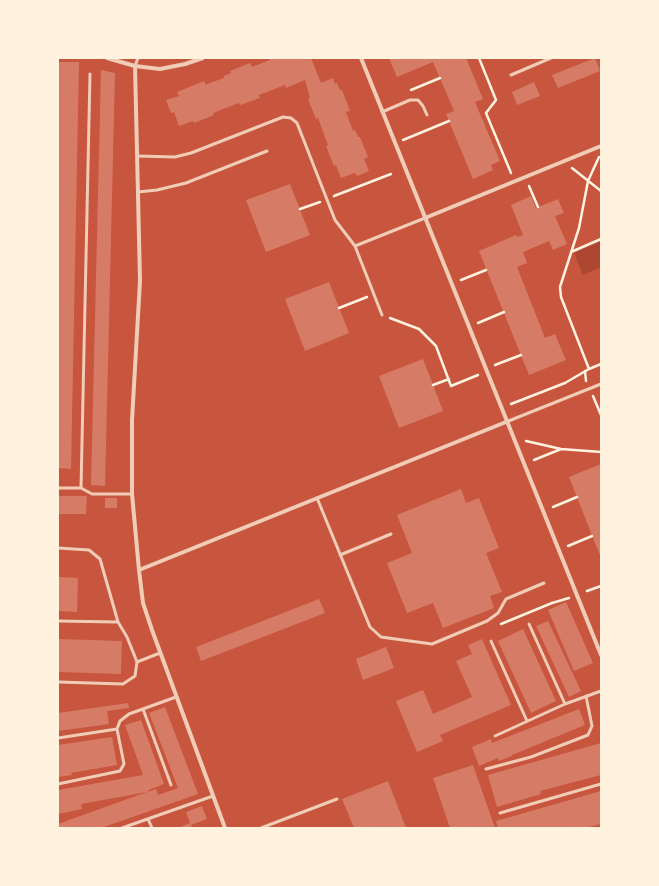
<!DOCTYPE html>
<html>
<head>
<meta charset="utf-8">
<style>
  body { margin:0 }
  #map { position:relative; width:659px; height:886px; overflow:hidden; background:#c8553d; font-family:"Roboto Condensed",sans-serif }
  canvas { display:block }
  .frame { position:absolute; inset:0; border:59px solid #fff3e0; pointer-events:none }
</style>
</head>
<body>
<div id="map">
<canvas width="659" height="886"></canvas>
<div class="frame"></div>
</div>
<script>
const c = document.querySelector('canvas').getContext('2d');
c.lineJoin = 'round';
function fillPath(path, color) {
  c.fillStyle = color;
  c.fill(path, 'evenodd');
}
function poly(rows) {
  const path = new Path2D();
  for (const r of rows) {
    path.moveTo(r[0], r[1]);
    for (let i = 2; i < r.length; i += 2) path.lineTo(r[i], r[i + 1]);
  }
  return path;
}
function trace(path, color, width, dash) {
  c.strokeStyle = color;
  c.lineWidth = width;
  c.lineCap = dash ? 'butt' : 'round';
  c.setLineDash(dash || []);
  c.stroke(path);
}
const green = poly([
  [601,241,601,267,583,275,574,253]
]);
const building = poly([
  [269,58,311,58,321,83,333,78,335,84,337,83,340,90,342,90,350,111,346,112,353,131,355,130,358,137,360,137,368,157,364,159,369,171,357,176,355,173,341,178,336,165,334,166,326,146,328,145,318,118,316,119,308,99,310,98,305,80,286,88,285,85,259,95,260,98,240,105,239,103,213,113,214,115,194,123,193,121,179,126,174,112,171,113,166,100,179,96,177,92,204,81,206,85,207,84,224,78,224,76,231,73,230,71,250,63,252,67,270,60],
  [389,58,466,58,483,99,475,102,500,161,491,165,493,170,473,179,446,114,454,111,433,62,397,77],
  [595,58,600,71,558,88,552,75],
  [58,62,79,62,71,469,58,468],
  [101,70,115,73,105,486,91,485],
  [534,82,540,96,517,105,512,92],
  [290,184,310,235,266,252,246,200],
  [531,196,536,208,558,199,564,213,555,216,567,244,553,250,549,241,523,252,527,263,517,267,545,338,555,334,566,360,529,375,479,251,516,235,517,237,523,235,511,205],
  [329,282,349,333,305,351,285,299],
  [423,359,443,411,399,428,379,376],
  [601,464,601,558,569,477],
  [461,489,466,503,479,498,499,548,486,553,502,592,490,596,494,608,443,628,433,603,407,613,387,563,412,553,397,515],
  [58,496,87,496,86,514,58,514],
  [105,498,117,498,117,508,105,508],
  [58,577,78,578,77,612,58,611],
  [319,599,325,613,201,661,196,647],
  [566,602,593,663,574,671,548,610],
  [548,621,581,691,569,697,536,626],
  [523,629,556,701,531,713,498,641],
  [58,639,122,641,121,674,58,672],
  [482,639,511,705,440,735,443,741,417,752,396,701,423,690,433,714,472,697,456,661,472,654,468,645],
  [386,647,394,668,363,680,356,659],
  [128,703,129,708,107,711,109,724,58,731,58,713],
  [165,707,198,794,101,828,58,828,58,824,147,792,81,804,82,809,58,814,58,790,143,775,125,725,141,720,164,784,149,790,148,792,156,789,158,795,178,788,149,713],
  [579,709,585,725,512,755,512,756,499,761,498,758,479,766,472,747,491,739,492,743],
  [112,737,117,765,71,773,72,775,58,777,58,745],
  [601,743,601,775,540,791,541,794,497,807,488,775],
  [473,765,495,828,450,828,433,778],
  [388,781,406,828,354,828,342,799],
  [601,791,601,824,585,828,498,828,496,821],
  [202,806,207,819,191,825,192,828,178,828,190,823,186,812]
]);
const path = poly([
  [479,58,496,100,486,113,511,173],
  [411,90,440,78],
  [403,140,449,121],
  [572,168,601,191],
  [529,186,538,207],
  [334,196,391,174],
  [300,209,320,202],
  [571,252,601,239],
  [461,280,486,270],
  [339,308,367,297],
  [390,318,419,329,436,346,451,386,478,375],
  [478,323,504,312],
  [495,365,521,355],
  [589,369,561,297,560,287,579,228,588,181,599,157],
  [585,371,586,381],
  [433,385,449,379],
  [593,396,601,415],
  [511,404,565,383,589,369,601,364],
  [526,441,561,449,601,452],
  [534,460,561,449],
  [553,507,577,497],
  [568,546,592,536],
  [587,591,601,586],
  [501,624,552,603,569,598]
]);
const service = poly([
  [135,66,138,58],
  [511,75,551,58],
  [382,112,410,100,418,100,423,106,427,115],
  [137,156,175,157,191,153,283,117,291,118,297,123,335,220,355,246,382,315],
  [138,192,157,190,186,183,267,151],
  [355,246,425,218],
  [506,422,601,384],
  [58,488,81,488,92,494,132,494],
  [81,488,90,74],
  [317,498,370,627,381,637,432,644,487,621,498,613,506,599,544,583],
  [58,548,89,550,100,559,118,622,127,637,137,662,135,676,123,684,58,682],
  [340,555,391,534],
  [58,621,118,622],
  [529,624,565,704],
  [491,641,527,721],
  [137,662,160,653],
  [143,709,171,785],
  [495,736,565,704,601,691],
  [58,738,117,729],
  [486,769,531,757,588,735,592,726,586,696],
  [58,784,120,771,124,764,117,729,120,721,129,714,176,697],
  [500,813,601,784],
  [148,819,152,828],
  [122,828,213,796],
  [261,828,337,799]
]);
const minor = poly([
  [107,58,135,66,160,69,185,64,203,58],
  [361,58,601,655],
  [135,66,140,281,132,420,132,494,139,570,143,603,152,630,225,828],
  [425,218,601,146],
  [139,570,506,422]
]);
fillPath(green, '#ae4732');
fillPath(building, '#d67c66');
trace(path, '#fff3e0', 2.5);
trace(service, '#f1ccb7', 3);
trace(minor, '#f1ccb7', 4);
</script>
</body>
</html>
